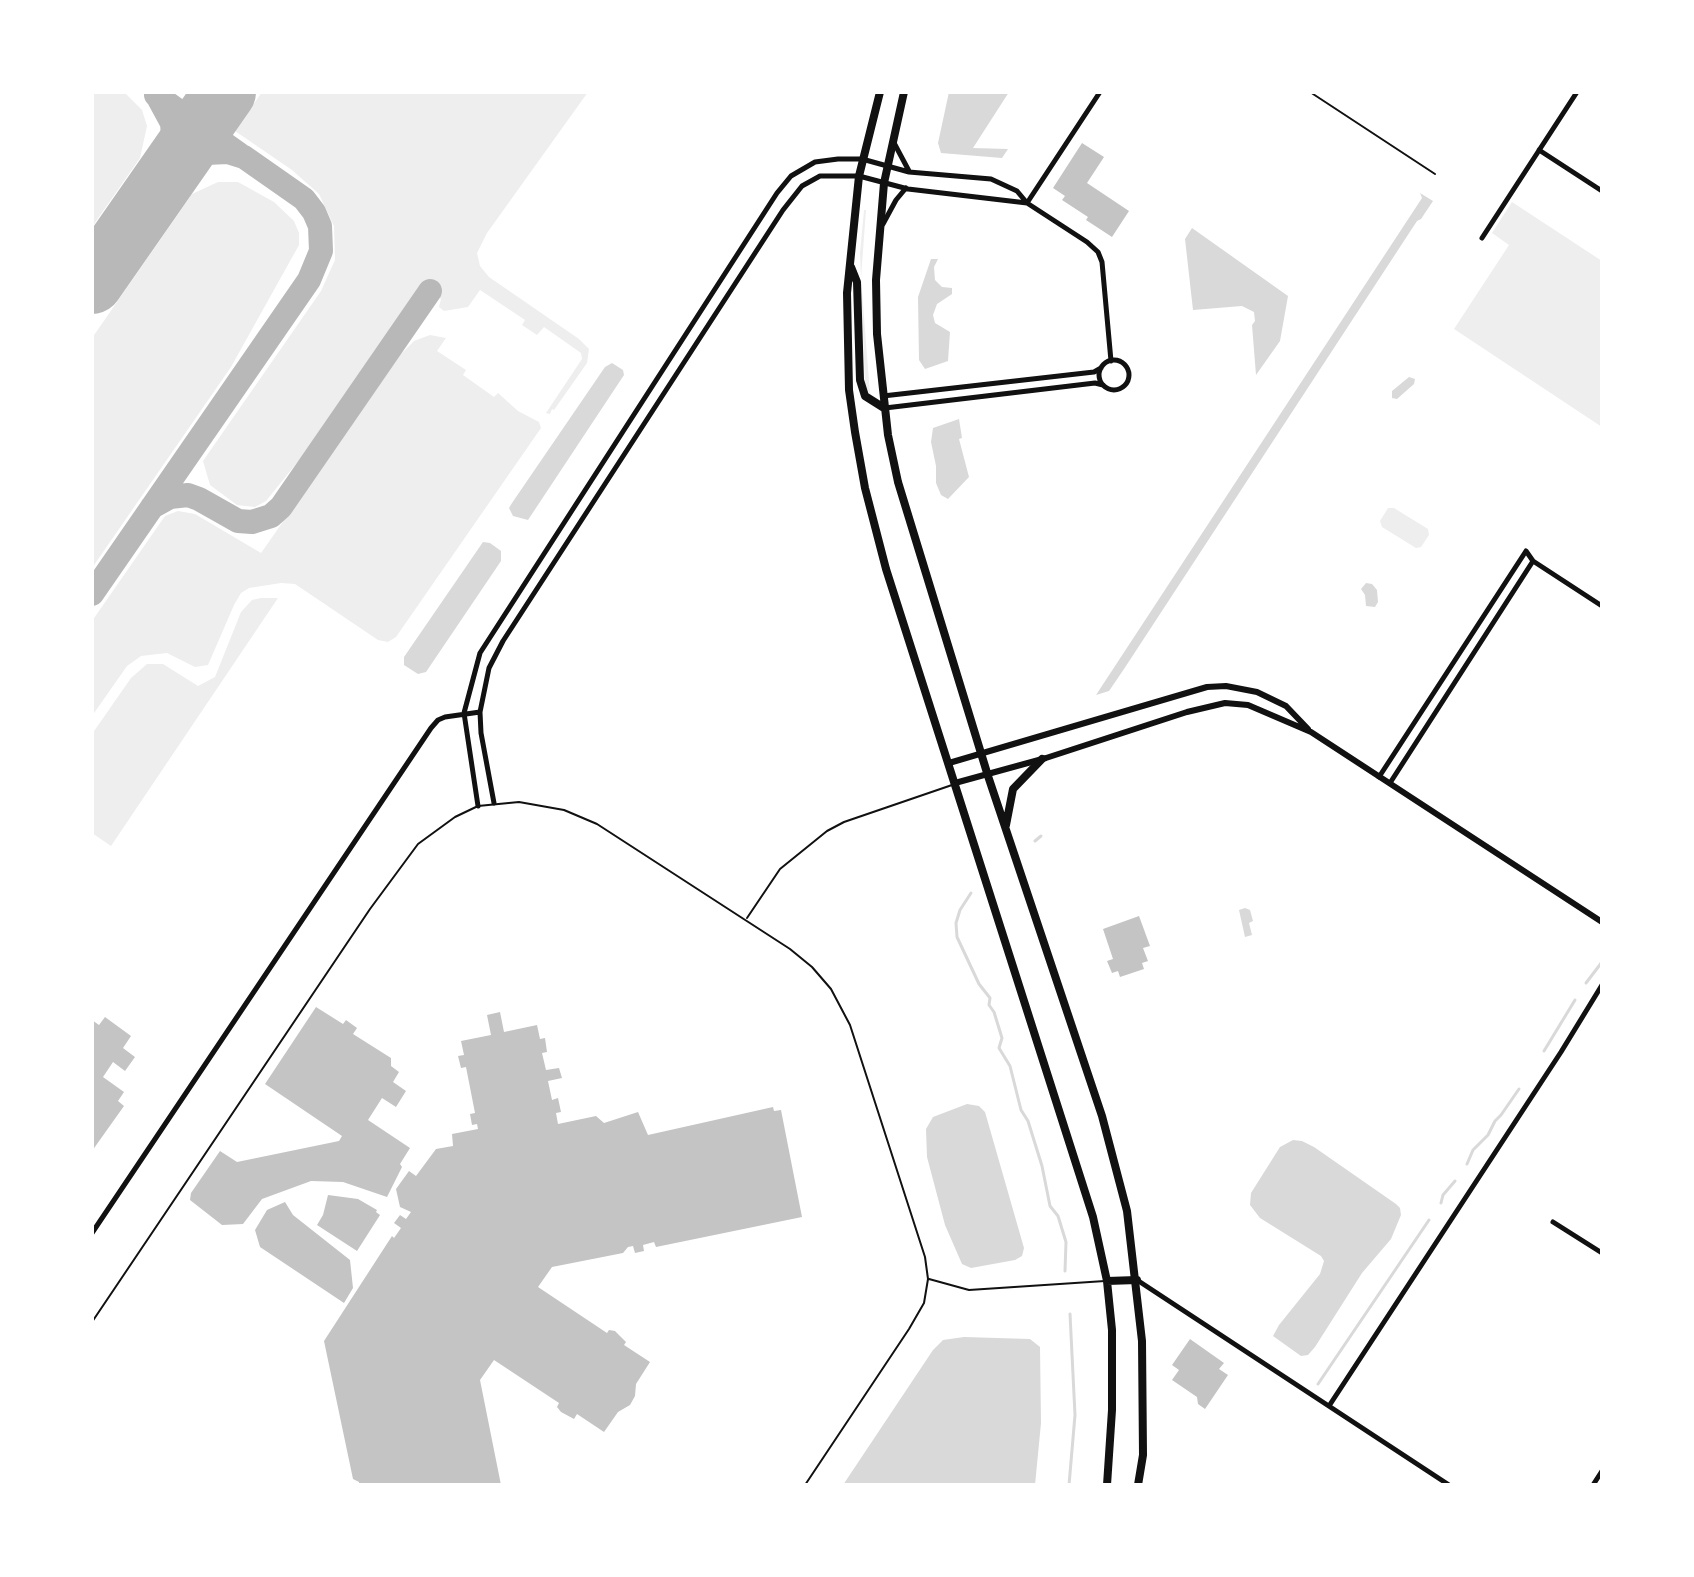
<!DOCTYPE html>
<html>
<head>
<meta charset="utf-8">
<style>
  body { margin:0 }
  #map { position:relative; width:1694px; height:1577px; overflow:hidden; background:#fff; font-family:Poppins,sans-serif }
  canvas { display:block }
  .frame { position:absolute; inset:0; border:94px solid #fff; pointer-events:none }
</style>
</head>
<body>
<div id="map">
<canvas width="1694" height="1577"></canvas>
<div class="frame"></div>
</div>
<script>
const c = document.querySelector('canvas').getContext('2d');
c.lineJoin = 'round';
function fillPath(path, color) {
  c.fillStyle = color;
  c.fill(path, 'evenodd');
}
function poly(rows) {
  const path = new Path2D();
  for (const r of rows) {
    if (r.length === 3) {
      path.moveTo(r[0] + r[2], r[1]);
      path.arc(r[0], r[1], r[2], 0, 2 * Math.PI);
      continue;
    }
    path.moveTo(r[0], r[1]);
    for (let i = 2; i < r.length; i += 2) path.lineTo(r[i], r[i + 1]);
  }
  return path;
}
function trace(path, color, width, dash) {
  c.strokeStyle = color;
  c.lineWidth = width;
  c.lineCap = dash ? 'butt' : 'round';
  c.setLineDash(dash || []);
  c.stroke(path);
}
const green = poly([
  [92,92,124,92,142,110,147,126,140,158,92,227],
  [262,92,588,92,487,233,477,253,480,266,489,277,579,339,589,349,587,363,554,410,552,409,550,414,546,413,582,359,581,353,544,327,537,335,522,325,525,320,480,290,468,307,444,311,439,307,441,299,422,286,308,449,266,501,255,507,237,505,210,485,203,461,321,291,335,260,334,226,319,194,292,170,235,131],
  [218,182,238,182,274,202,294,221,299,233,299,245,231,367,92,568,92,338,192,194],
  [1512,202,1602,261,1602,427,1454,329,1509,245,1492,233],
  [864,210,866,210,861,278,870,394,865,385,860,253],
  [430,335,446,338,437,351,466,370,463,375,494,397,498,393,518,411,539,422,541,428,396,637,388,642,378,640,295,584,281,583,249,588,241,593,234,605,208,665,195,667,167,653,141,656,127,666,92,716,92,621,165,516,178,511,195,514,261,553,401,354,414,341],
  [1388,508,1394,508,1428,529,1429,535,1421,547,1416,548,1382,527,1380,521],
  [261,598,278,598,111,846,92,833,92,734,131,678,147,664,163,664,198,686,215,677,241,612,252,600]
]);
const water = poly([
  [949,92,1009,92,973,148,1008,149,1002,158,941,153,938,143],
  [1420,193,1433,201,1421,219,1417,221,1124,669,1109,691,1096,695,1422,198],
  [1192,228,1288,296,1280,341,1256,375,1252,325,1255,321,1254,312,1242,306,1193,310,1185,239],
  [931,259,938,259,934,267,935,280,942,287,952,288,952,294,937,304,933,315,935,323,950,332,948,361,925,369,919,360,918,297],
  [612,363,623,370,624,375,528,520,513,516,509,508,512,503,605,367],
  [1409,377,1415,379,1414,384,1397,399,1392,398,1392,391],
  [959,419,962,438,959,439,969,477,948,499,941,495,936,483,936,466,931,442,933,428],
  [483,542,490,543,501,551,501,561,426,672,418,674,404,665,404,657],
  [1366,583,1372,584,1377,590,1378,602,1375,607,1366,606,1365,595,1361,589],
  [1245,908,1250,910,1253,921,1249,923,1252,935,1245,937,1239,910],
  [967,1104,979,1106,985,1112,1024,1248,1022,1256,1015,1260,971,1268,962,1264,945,1225,927,1157,926,1129,933,1117],
  [1293,1140,1302,1141,1314,1147,1396,1204,1400,1208,1401,1215,1391,1239,1362,1273,1315,1347,1308,1355,1301,1356,1273,1336,1279,1325,1320,1274,1324,1261,1321,1256,1260,1218,1250,1205,1251,1193,1280,1147],
  [964,1337,1030,1339,1040,1347,1041,1423,1035,1485,843,1485,933,1350,943,1340]
]);
const stream = poly([
  [1035,841,1041,836],
  [971,893,960,910,956,923,957,937,979,984,990,998,989,1005,994,1012,1002,1038,999,1048,1010,1066,1021,1110,1028,1121,1042,1166,1050,1206,1058,1216,1066,1242,1065,1271],
  [1586,983,1602,962],
  [1544,1051,1575,1000],
  [1467,1164,1473,1150,1488,1135,1495,1121,1501,1115,1519,1089],
  [1441,1203,1443,1195,1455,1181],
  [1318,1384,1429,1220],
  [1069,1485,1075,1415,1070,1314]
]);
const taxiway = poly([
  [156,95,239,154],
  [159,99,172,123,174,148,171,169],
  [92,279,124,233],
  [152,507,170,497,188,495,199,499,238,521,252,522,271,516,281,507,430,291],
  [92,594,309,280,321,251,320,226,314,212,304,199,244,157,228,152,206,153,187,158,171,169]
]);
const runway = poly([
  [92,283,225,92]
]);
const building = poly([
  [1082,143,1104,157,1087,183,1129,211,1112,237,1086,220,1088,217,1062,200,1065,196,1053,188],
  [1139,916,1150,946,1143,948,1148,961,1142,963,1144,969,1120,977,1118,971,1112,973,1107,961,1113,959,1103,929],
  [316,1007,343,1024,346,1020,357,1028,353,1034,391,1058,391,1066,399,1072,393,1082,406,1091,396,1107,382,1098,368,1120,410,1148,400,1164,402,1167,387,1197,343,1182,311,1181,262,1199,243,1224,222,1225,190,1200,191,1193,220,1151,237,1162,339,1141,342,1136,265,1084],
  [500,1012,504,1032,537,1025,540,1039,545,1038,547,1052,542,1053,546,1070,559,1068,562,1078,548,1081,552,1100,558,1098,561,1112,556,1113,558,1124,596,1116,604,1123,638,1112,648,1135,773,1107,774,1111,781,1110,802,1217,656,1247,654,1242,643,1245,644,1251,635,1253,633,1246,628,1247,623,1253,552,1267,538,1287,607,1333,609,1330,615,1331,626,1342,624,1345,650,1362,636,1384,635,1396,630,1405,618,1412,604,1432,577,1414,574,1419,561,1412,557,1407,559,1403,494,1360,480,1380,501,1485,359,1485,359,1482,353,1479,324,1341,392,1236,394,1238,401,1228,394,1223,400,1215,406,1219,411,1212,400,1207,396,1189,409,1171,416,1176,436,1149,453,1146,452,1134,478,1129,477,1124,472,1125,470,1114,475,1113,466,1067,461,1068,458,1056,464,1055,461,1041,491,1035,487,1015],
  [105,1017,131,1036,123,1048,135,1057,125,1071,113,1062,103,1077,124,1092,118,1101,124,1106,92,1151,92,1020,99,1025],
  [328,1195,358,1199,377,1210,376,1212,380,1215,357,1251,317,1225,323,1215],
  [285,1202,293,1215,350,1260,353,1288,344,1303,260,1247,255,1230,267,1210],
  [1190,1339,1224,1363,1219,1369,1228,1375,1205,1409,1198,1404,1197,1397,1172,1380,1179,1370,1172,1365]
]);
const service = poly([
  [1310,92,1435,174],
  [747,918,780,869,827,831,844,822,952,785],
  [929,1279,969,1290,1105,1281],
  [92,1322,370,909,418,844,455,817,478,806,519,802,564,810,597,824,790,949,812,967,831,989,850,1025,925,1257,928,1279,924,1303,909,1329,805,1485]
]);
const minor = poly([
  [893,141,909,171],
  [1539,150,1602,191],
  [1027,203,1100,92],
  [883,224,896,200,906,188],
  [1482,238,1577,92],
  [1114,375,15],
  [883,396,1094,372,1101,368],
  [885,408,1095,383,1103,385],
  [1379,777,1526,551,1533,561,1602,606],
  [1390,783,1533,561],
  [494,803,481,733,480,712,489,668,503,641,783,210,802,186,820,176,859,176,908,189,1027,203],
  [478,806,464,713,480,653,777,193,791,176,815,162,838,159,862,159,909,172,991,179,1017,191,1027,203,1087,242,1098,252,1102,262,1111,361],
  [1553,1222,1602,1253],
  [92,1233,431,728,438,720,445,717,480,712],
  [1137,1280,1449,1485],
  [1329,1406,1561,1052,1602,985],
  [1593,1485,1602,1471]
]);
const tertiary = poly([
  [949,763,1207,687,1226,686,1257,692,1286,706,1308,729],
  [955,783,1046,758,1187,712,1225,703,1248,705,1311,732,1602,922]
]);
const primary = poly([
  [880,92,859,176,847,293,849,390,855,432,865,488,886,569,1093,1217,1107,1281,1112,1330,1112,1410,1107,1485],
  [904,92,884,183,876,280,877,334,888,435,898,482,988,776,1102,1116,1127,1211,1142,1341,1143,1455,1138,1485],
  [851,267,857,282,860,380,865,396,884,408],
  [1006,825,1013,789,1042,759],
  [1107,1281,1137,1280]
]);
fillPath(green, '#eee');
fillPath(water, '#d9d9d9');
trace(stream, '#d9d9d9', 3);
trace(taxiway, '#b8b8b8', 24);
trace(runway, '#b8b8b8', 62);
fillPath(building, '#c4c4c4');
trace(service, '#111', 2);
trace(minor, '#111', 5);
trace(tertiary, '#111', 6);
trace(primary, '#111', 8);
</script>
</body>
</html>
